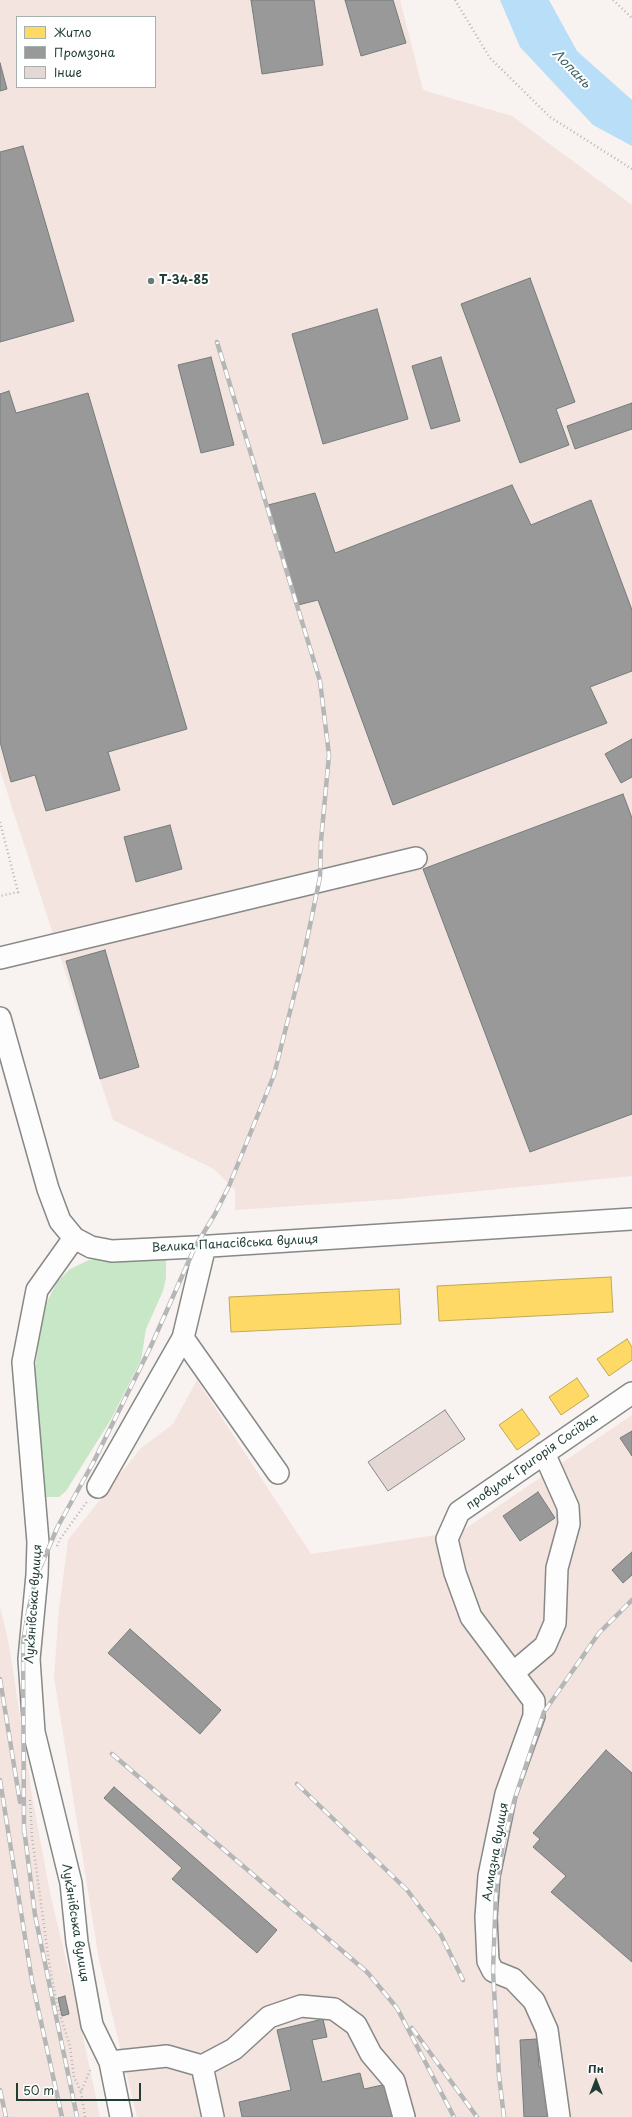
<!DOCTYPE html>
<html>
<head>
<meta charset="utf-8">
<style>
  body { margin:0 }
  #map { position:relative; width:632px; height:2117px; overflow:hidden; background:#f8f2f0; font-family:"Playpen Sans",sans-serif }
  canvas { display:block }
  .legend { position:absolute; left:16px; top:16px; width:140px; height:72px; box-sizing:border-box; background:#fff; border:1px solid #a5b1ae; margin:0; padding:5px 7px; list-style:none; font-size:12px; color:#1f3d34 }
  .legend li { display:flex; align-items:center; gap:8px; height:20px }
  .legend b { width:20px; border:1px solid #a5b1ae }
  .north { position:absolute; left:576px; top:2061px; width:40px; height:40px; -webkit-text-stroke:3px #fff; paint-order:stroke; rotate:0deg; font-size:11px; font-weight:700; line-height:16px; text-align:center; color:#1f3d34 }
  .north::after { content:''; display:block; margin:auto; width:14px; height:18px; background:#1f3d34; clip-path:polygon(50% 0,100% 100%,50% 72%,0 100%) }
  .scale { position:absolute; left:16px; top:2083px; width:125px; height:18px; box-sizing:border-box; border:2px solid #1f3d34; border-top:0; padding-left:5px; font-size:12px; line-height:14px; white-space:nowrap; color:#1f3d34; -webkit-text-stroke:3px #fff; paint-order:stroke }
</style>
</head>
<body>
<div id="map">
<canvas width="632" height="2117"></canvas>
<ul class="legend">
<li><b style="height:11px;background:#ffd966"></b>Житло</li>
<li><b style="height:11px;background:#999"></b>Промзона</li>
<li><b style="height:11px;background:#e5d8d4"></b>Інше</li>
</ul>
<div class="north">Пн</div>
<div class="scale">50 m</div>
</div>
<script>
const c = document.querySelector('canvas').getContext('2d');
c.lineJoin = 'round';
function fillPath(path, color) {
  c.fillStyle = color;
  c.fill(path, 'evenodd');
}
function poly(rows) {
  const path = new Path2D();
  for (const r of rows) {
    path.moveTo(r[0], r[1]);
    for (let i = 2; i < r.length; i += 2) path.lineTo(r[i], r[i + 1]);
  }
  return path;
}
function trace(path, color, width, dash) {
  c.strokeStyle = color;
  c.lineWidth = width;
  c.lineCap = dash ? 'butt' : 'round';
  c.setLineDash(dash || []);
  c.stroke(path);
}
function label(font, color, halo, rows, align = 'center') {
  c.font = font + ' "Playpen Sans",sans-serif';
  c.lineWidth = 4;
  c.setLineDash([]);
  c.textBaseline = 'middle';
  c.strokeStyle = halo;
  c.fillStyle = color;
  for (const [text, x, y, turn = 0] of rows) {
    c.save();
    c.translate(x, y);
    c.rotate((+turn || 0) * Math.PI / 180);
    c.textAlign = isNaN(turn) ? turn : align;
    if (halo) c.strokeText(text, 0, 0);
    c.fillText(text, 0, 0);
    c.restore();
  }
}
const built = poly([
  [0,0,400,0,423,90,512,116,632,205,632,1176,398,1199,235,1210,235,1190,214,1169,113,1120,0,770],
  [17,17,155,17,155,87,17,87],
  [197,1380,311,1554,462,1531,632,1415,632,2117,137,2117,99,1960,54,1677,59,1609,68,1540,140,1449,173,1424],
  [0,1606,9,1645,33,1801,50,1893,71,1980,100,2117,0,2117]
]);
const green = poly([
  [166,1257,166,1278,163,1291,146,1329,141,1360,110,1421,66,1491,59,1497,46,1497,37,1409,35,1370,42,1312,57,1282,70,1269,89,1260]
]);
const water = poly([
  [500,0,549,0,577,51,632,100,632,146,593,125,520,47]
]);
const homes = poly([
  [611,1277,613,1312,439,1321,437,1286,611,1277],
  [399,1289,401,1324,231,1332,229,1297,399,1289],
  [627,1339,632,1347,632,1360,609,1376,597,1359,627,1339],
  [577,1378,589,1396,561,1415,549,1397,577,1378],
  [522,1409,540,1434,517,1450,499,1425,522,1409]
]);
const industry = poly([
  [251,0,314,0,323,65,262,74,251,0],
  [345,0,393,0,406,43,361,56,345,0],
  [0,63,7,89,0,91,0,63],
  [23,146,74,321,0,342,0,152,23,146],
  [530,278,575,402,556,409,569,445,520,463,461,304,530,278],
  [377,309,408,419,323,444,292,334,377,309],
  [211,357,234,445,201,453,178,365,211,357],
  [441,357,460,421,431,429,412,366,441,357],
  [9,391,16,413,88,393,187,729,108,752,120,790,46,811,35,775,11,782,0,742,0,394,9,391],
  [632,403,632,429,575,449,567,426,632,403],
  [512,485,531,525,591,500,632,610,632,671,590,687,607,723,393,805,318,600,298,605,268,505,315,493,335,553,512,485],
  [632,739,632,777,621,783,605,754,632,739],
  [623,794,632,818,632,1114,530,1152,423,869,623,794],
  [170,825,182,869,136,882,124,837,170,825],
  [105,950,139,1067,100,1079,66,961,105,950],
  [632,1431,632,1456,620,1438,632,1431],
  [538,1492,555,1518,520,1541,503,1516,538,1492],
  [632,1552,632,1575,623,1583,612,1570,632,1552],
  [130,1629,221,1710,200,1734,108,1653,130,1629],
  [606,1750,632,1773,632,1962,551,1892,566,1876,533,1847,540,1839,533,1833,606,1750],
  [114,1787,277,1930,257,1953,172,1879,182,1868,104,1798,114,1787],
  [65,1996,69,2014,62,2016,58,1998,65,1996],
  [323,2019,327,2037,312,2040,322,2082,360,2073,364,2089,387,2084,395,2117,242,2117,239,2102,291,2090,277,2030,323,2019],
  [537,2039,539,2067,546,2067,548,2117,524,2117,520,2040,537,2039]
]);
const building = poly([
  [445,1410,465,1439,388,1491,368,1462,445,1410]
]);
const path = poly([
  [455,0,490,58,550,117,632,169],
  [613,0,632,18],
  [0,822,18,892,0,896],
  [57,1546,60,1539,88,1500],
  [30,1800,32,1837,49,1962,57,2005,70,2046,74,2077,81,2092],
  [85,2117,81,2092,91,2068]
]);
const minor = poly([
  [0,958,416,858],
  [0,1018,48,1189,60,1221,74,1238,91,1247,112,1251,195,1247,632,1219],
  [74,1238,37,1290,23,1362,38,1542,37,1575,29,1659,34,1732,71,1883,77,1942,92,2025,110,2062,121,2117],
  [205,1246,183,1338,278,1473],
  [98,1487,183,1338],
  [513,1673,545,1646,555,1623,557,1568,569,1524,568,1507,544,1453],
  [110,2062,167,2056,202,2066,213,2117],
  [202,2066,234,2049,269,2017,301,2006,334,2009,356,2025,371,2054,394,2081,404,2117],
  [559,2117,547,2030,534,2001,513,1979,493,1971,488,1961,486,1917,489,1876,506,1794,534,1716,534,1701,471,1617,455,1573,447,1539,459,1512,632,1393]
]);
const rail = poly([
  [0,1679,20,1802],
  [112,1754,367,1972,397,2008,454,2117],
  [0,1780,32,1981,62,2117],
  [297,1784,407,1890,441,1935,463,1980],
  [24,1828,35,1915,77,2117],
  [24,1833,23,1642,29,1607,37,1575,58,1526,93,1463,151,1346,195,1247,215,1214,229,1186,274,1075,302,964,320,877,321,841,329,755,320,681,217,342],
  [412,2028,477,2117],
  [0,2090,6,2117],
  [504,2117,499,2076,493,1971,496,1891,503,1845,515,1798,544,1712,599,1633,632,1600]
]);
const markers = [
  [151,281,4,"#6b7c76"]
];
const poiNames = [
  ["Т-34-85",159,281]
];
const streetNames = [
  ["Велика Панасівська вулиця",235,1244,-3],
  ["провулок Григорія Сосідка",532,1462,-35],
  ["Лук’янівська вулиця",34,1604,-86],
  ["Алмазна вулиця",496,1852,-80],
  ["Лук’янівська вулиця",75,1923,81]
];
const waterNames = [
  ["Лопань",571,69,46]
];
fillPath(built, '#f3e4e0');
fillPath(green, '#c8e7c7');
fillPath(water, '#b8def8');
fillPath(homes, '#ffd966');
trace(homes, '#bcaa57', 1);
fillPath(industry, '#999');
trace(industry, '#747d7b', 1);
fillPath(building, '#e5d8d4');
trace(building, '#868986', 1);
trace(minor, '#868986', 24);
trace(path, '#b5b7b6', 2.5, [1, 3]);
trace(minor, '#fefdfd', 21);
trace(rail, '#b5b7b6', 4.5);
trace(rail, '#fff', 3, [9]);
for (const [x, y, r, color] of markers) {
  const dot = new Path2D();
  dot.arc(x, y, r, 0, 2 * Math.PI);
  c.fillStyle = color;
  c.fill(dot);
  trace(dot, '#fff', 1.5);
}
label('bold 12px', '#1f3d34', '#fff', poiNames, 'left');
label('12px', '#1f3d34', '#fff', streetNames);
label('italic 13px', '#3e6366', '#fff', waterNames);
</script>
</body>
</html>
